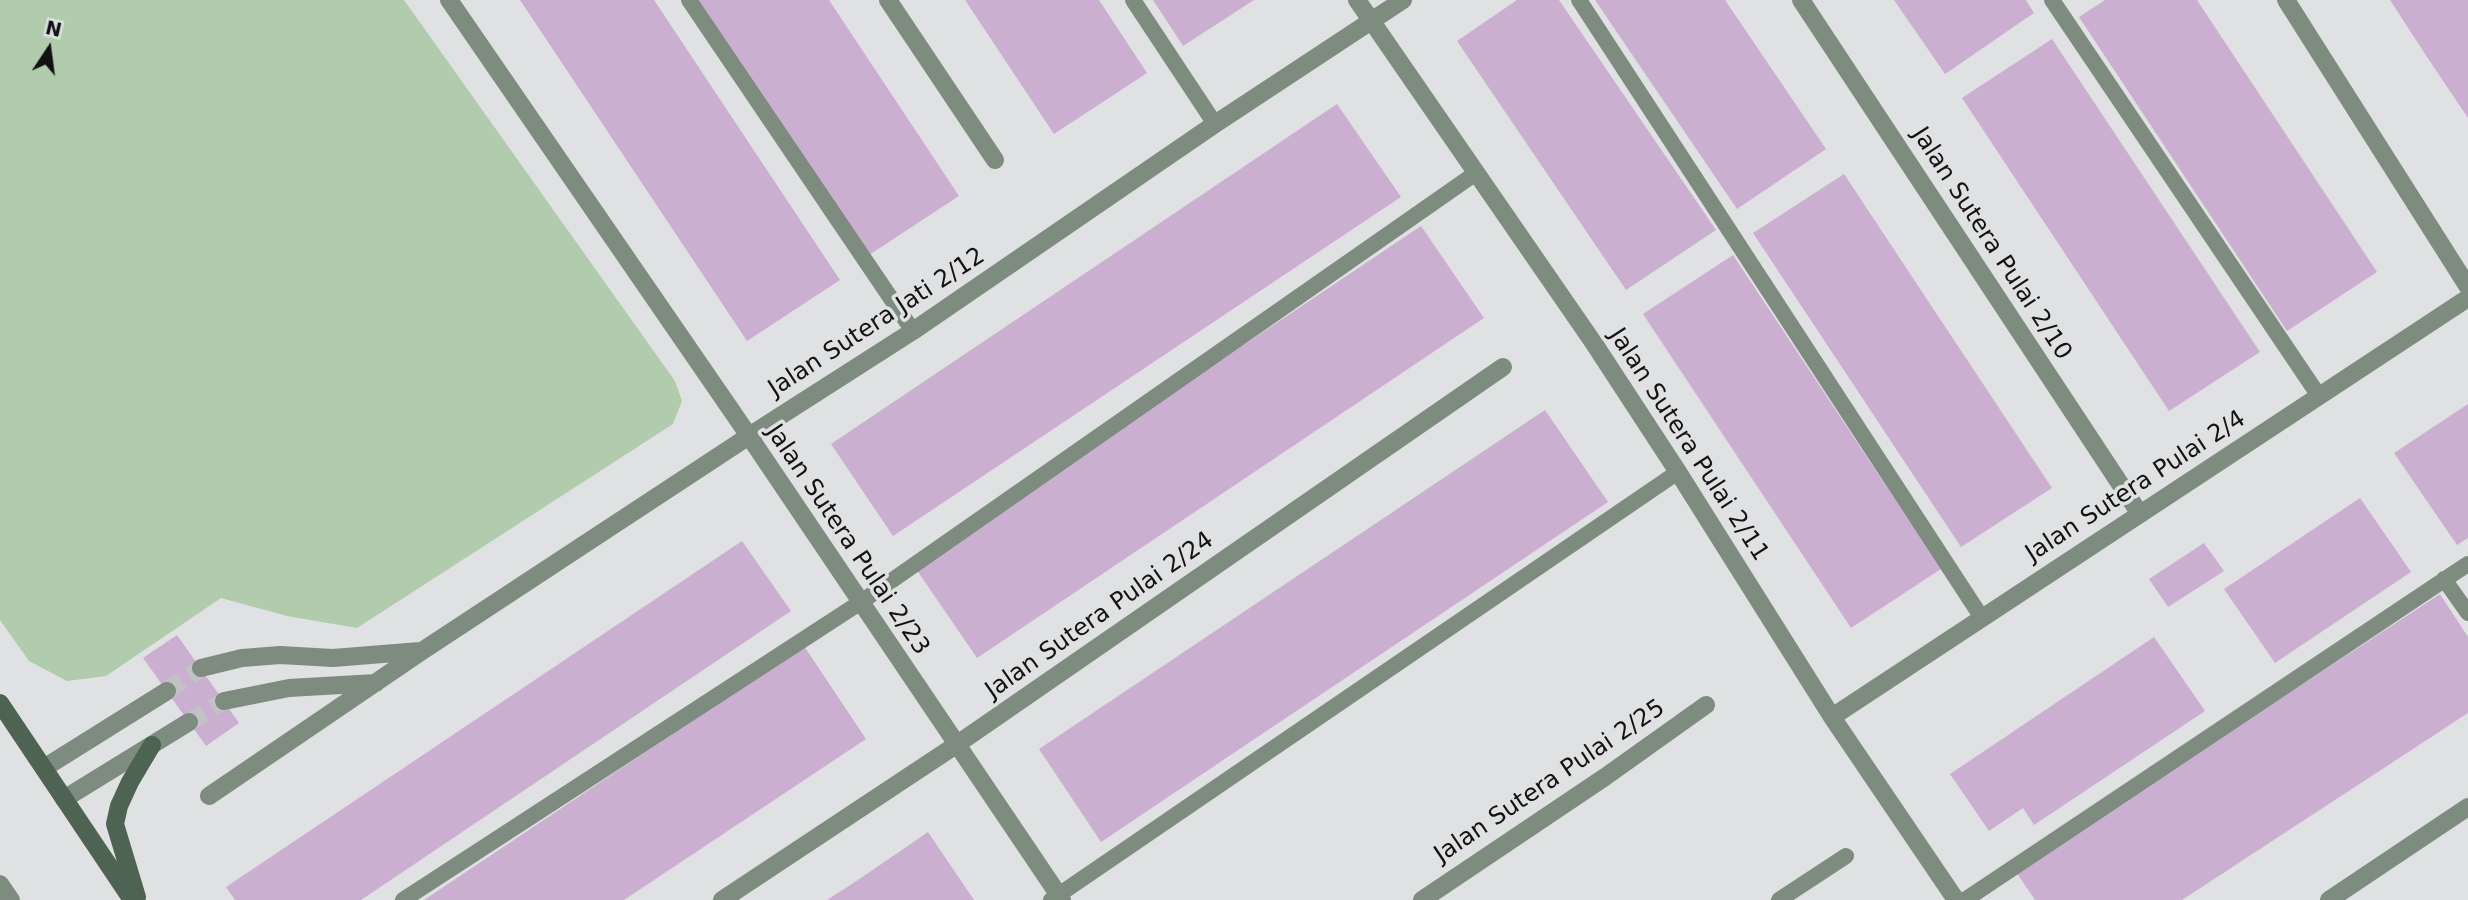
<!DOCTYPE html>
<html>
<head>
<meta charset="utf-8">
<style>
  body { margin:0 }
  #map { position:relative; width:2468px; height:900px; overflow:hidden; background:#e0e1e2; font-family:"DejaVu Sans",sans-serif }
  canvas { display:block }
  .north { position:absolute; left:14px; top:14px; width:70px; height:70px; -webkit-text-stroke:5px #e0e1e2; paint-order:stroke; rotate:13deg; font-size:19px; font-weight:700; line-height:28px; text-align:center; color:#121213 }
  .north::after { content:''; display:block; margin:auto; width:24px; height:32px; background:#121213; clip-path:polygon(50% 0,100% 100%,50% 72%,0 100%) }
</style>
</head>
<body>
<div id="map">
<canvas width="2468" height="900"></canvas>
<div class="north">N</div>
</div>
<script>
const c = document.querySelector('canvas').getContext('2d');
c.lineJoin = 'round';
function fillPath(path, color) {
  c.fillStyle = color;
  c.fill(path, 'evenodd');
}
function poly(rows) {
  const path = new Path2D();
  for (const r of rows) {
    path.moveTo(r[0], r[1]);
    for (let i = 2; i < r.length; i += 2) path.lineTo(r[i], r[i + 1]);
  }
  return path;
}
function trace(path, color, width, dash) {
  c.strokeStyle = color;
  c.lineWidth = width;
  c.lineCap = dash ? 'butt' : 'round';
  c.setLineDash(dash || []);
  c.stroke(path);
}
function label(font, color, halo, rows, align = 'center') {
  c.font = font + ' "DejaVu Sans",sans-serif';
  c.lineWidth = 7;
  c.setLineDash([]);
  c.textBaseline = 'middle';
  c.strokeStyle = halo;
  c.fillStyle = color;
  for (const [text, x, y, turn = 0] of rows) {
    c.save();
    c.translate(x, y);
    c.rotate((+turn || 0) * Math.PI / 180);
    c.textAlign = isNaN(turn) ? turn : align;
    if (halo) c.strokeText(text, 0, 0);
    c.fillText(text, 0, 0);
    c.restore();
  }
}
const green = poly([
  [0,0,404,0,675,381,682,401,673,424,357,628,287,616,221,598,106,676,67,681,29,661,0,620]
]);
const building = poly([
  [520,0,654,0,840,280,747,341],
  [696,0,829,0,959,196,866,257],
  [965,0,1099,0,1147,73,1054,134],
  [1153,0,1254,0,1183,46],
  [1517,0,1559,0,1716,230,1626,290,1457,41],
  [1595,0,1725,0,1826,149,1737,209],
  [1894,0,2026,0,2034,13,1945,74],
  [2105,0,2197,0,2377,272,2287,331,2079,17],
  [2390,0,2468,0,2468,118,2427,57],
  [2052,39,2260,352,2169,411,1962,98],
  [1337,104,1401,197,893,536,831,444],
  [1844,174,2052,488,1961,547,1753,233],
  [1421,226,1484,318,977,658,914,566],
  [1733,255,1941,569,1851,628,1643,314],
  [2468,404,2468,538,2457,545,2394,453],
  [1545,410,1608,502,1101,842,1039,749],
  [2360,498,2411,572,2275,663,2224,589],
  [742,541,791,611,361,900,235,900,226,887],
  [2204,543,2224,571,2168,607,2149,579],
  [2440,594,2468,637,2468,713,2182,900,2035,900,2016,872],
  [177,635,239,723,206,746,143,658],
  [2154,637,2205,711,2034,825,2023,808,1989,831,1950,774],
  [804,646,866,739,624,900,424,900],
  [928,832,974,900,827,900,861,878]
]);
const streetTunnel = poly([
  [167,691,201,668],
  [189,722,224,701]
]);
const lane = poly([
  [689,0,913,331],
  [1133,0,1215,124],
  [1579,0,1982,618],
  [2052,0,2319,396],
  [2444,579,2468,613],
  [403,900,861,602,1476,173],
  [1051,900,1678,472],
  [1779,900,1846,856],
  [1965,900,2468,564]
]);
const street = poly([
  [449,0,749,436,1062,900],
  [888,0,995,160],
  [1357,0,1595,345,1678,472,1832,717,1956,900],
  [1801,0,2140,514],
  [2286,0,2468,287],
  [201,668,242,658,280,655,333,658,420,651],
  [224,701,289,688,376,683],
  [1832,717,2468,298],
  [44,768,167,691],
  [209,796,422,651,749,436,913,331,1215,124,1403,0],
  [64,799,189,722],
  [0,884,11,900],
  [722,900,956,745,1503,367],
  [1422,900,1605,777,1706,705],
  [2329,900,2468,807]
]);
const secondary = poly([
  [0,703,132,900],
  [137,897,115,824,119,806,130,782,152,745]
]);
const streetNames = [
  ["Jalan Sutera Pulai 2/10",1991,244,57],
  ["Jalan Sutera Jati 2/12",877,323,-33],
  ["Jalan Sutera Pulai 2/11",1688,445,57],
  ["Jalan Sutera Pulai 2/4",2136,487,-33],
  ["Jalan Sutera Pulai 2/23",847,540,56],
  ["Jalan Sutera Pulai 2/24",1100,616,-35],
  ["Jalan Sutera Pulai 2/25",1550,782,-34]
];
fillPath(green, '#b0ccac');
fillPath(building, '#cbafd1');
trace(streetTunnel, '#c1c2c3', 18, [18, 9]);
trace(lane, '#7d8c7f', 16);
trace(street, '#7d8c7f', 18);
trace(secondary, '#4e6351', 18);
label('24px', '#121213', '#e0e1e2', streetNames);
</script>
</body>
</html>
